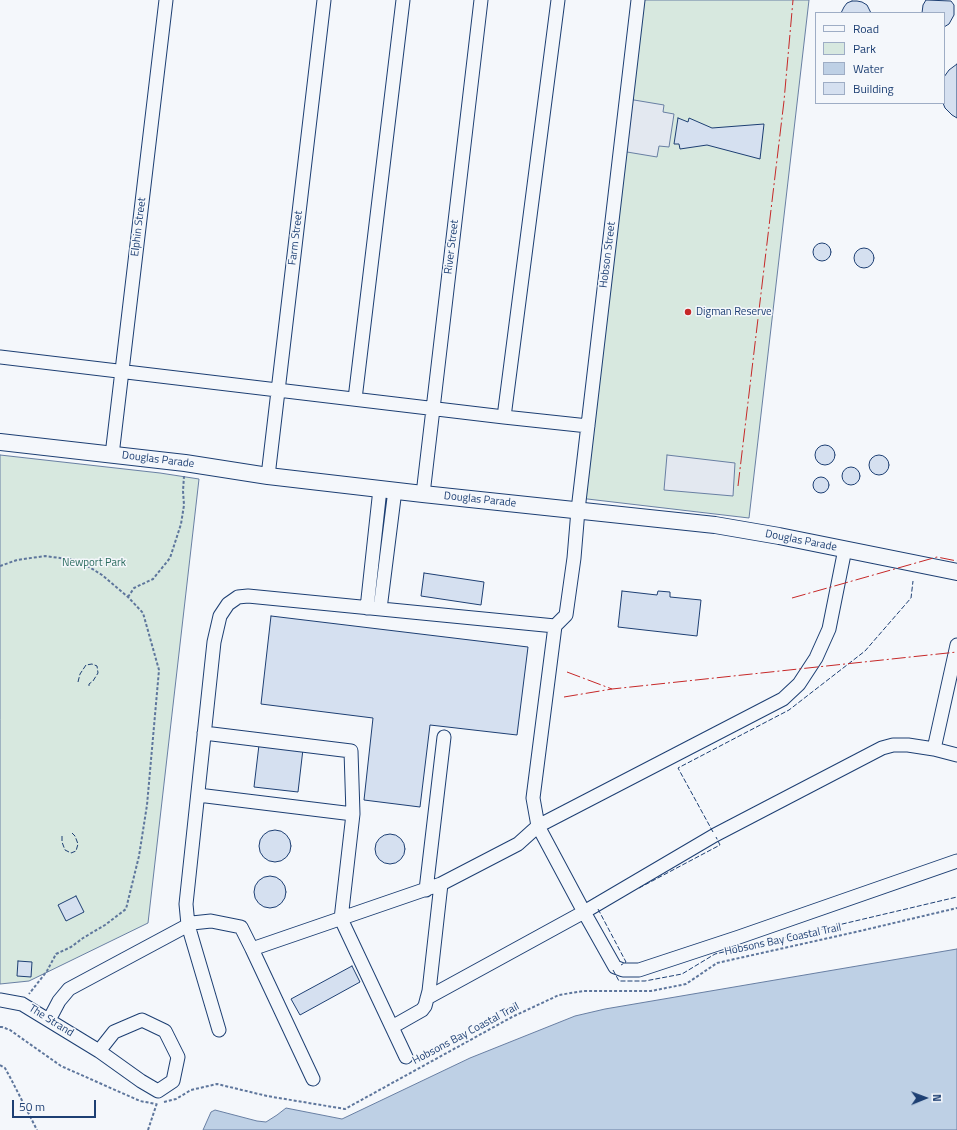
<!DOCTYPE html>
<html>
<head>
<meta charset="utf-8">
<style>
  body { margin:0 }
  #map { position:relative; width:957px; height:1130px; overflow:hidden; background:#f4f7fb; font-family:"Titillium Web",sans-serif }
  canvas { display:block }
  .legend { position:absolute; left:815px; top:12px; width:130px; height:92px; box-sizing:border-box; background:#f4f7fb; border:1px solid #9eadc5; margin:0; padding:5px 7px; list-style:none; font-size:12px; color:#1d3f73 }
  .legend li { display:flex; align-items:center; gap:8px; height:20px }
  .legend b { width:20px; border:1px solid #9eadc5 }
  .north { position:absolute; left:905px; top:1078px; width:40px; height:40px; -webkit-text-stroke:3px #f4f7fb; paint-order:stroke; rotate:89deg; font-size:11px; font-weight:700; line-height:16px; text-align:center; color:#1d3f73 }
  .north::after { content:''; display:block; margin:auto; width:14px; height:18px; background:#1d3f73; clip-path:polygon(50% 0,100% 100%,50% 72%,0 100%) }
  .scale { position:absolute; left:12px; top:1100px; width:84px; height:18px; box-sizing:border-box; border:2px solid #1d3f73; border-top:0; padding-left:5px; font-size:12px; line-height:14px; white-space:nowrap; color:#1d3f73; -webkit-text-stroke:3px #f4f7fb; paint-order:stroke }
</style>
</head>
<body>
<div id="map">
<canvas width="957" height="1130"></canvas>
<ul class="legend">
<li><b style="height:5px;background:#f4f7fb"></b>Road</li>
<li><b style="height:11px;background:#d7e8df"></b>Park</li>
<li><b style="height:11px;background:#bed0e5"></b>Water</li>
<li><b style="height:11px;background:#d5e0f0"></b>Building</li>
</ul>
<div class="north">N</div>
<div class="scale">50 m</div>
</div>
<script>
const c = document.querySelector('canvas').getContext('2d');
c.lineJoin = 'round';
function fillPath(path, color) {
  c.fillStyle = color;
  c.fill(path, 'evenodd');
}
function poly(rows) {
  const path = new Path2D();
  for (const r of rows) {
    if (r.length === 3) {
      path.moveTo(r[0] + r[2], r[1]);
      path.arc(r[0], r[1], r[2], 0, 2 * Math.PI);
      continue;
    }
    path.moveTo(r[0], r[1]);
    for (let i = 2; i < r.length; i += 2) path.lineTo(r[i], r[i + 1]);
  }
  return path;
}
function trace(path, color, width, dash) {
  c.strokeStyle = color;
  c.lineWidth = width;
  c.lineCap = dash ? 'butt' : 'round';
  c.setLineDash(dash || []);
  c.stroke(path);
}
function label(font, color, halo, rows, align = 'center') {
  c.font = font + ' "Titillium Web",sans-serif';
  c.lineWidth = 3;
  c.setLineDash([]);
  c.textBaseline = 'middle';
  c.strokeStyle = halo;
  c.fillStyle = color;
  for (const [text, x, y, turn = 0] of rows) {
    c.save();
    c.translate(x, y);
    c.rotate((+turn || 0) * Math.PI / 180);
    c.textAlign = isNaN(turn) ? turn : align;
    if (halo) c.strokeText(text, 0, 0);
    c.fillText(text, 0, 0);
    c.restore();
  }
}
const green = poly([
  [638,0,809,0,749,518,579,498,638,0],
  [0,455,160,473,199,479,148,923,29,981,0,984,0,455]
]);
const parking = poly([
  [628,99,664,105,663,112,674,114,669,147,659,146,657,157,621,151,628,99],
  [667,455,735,463,733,496,664,490,667,455]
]);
const water = poly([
  [957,949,957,1130,203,1130,211,1112,215,1110,257,1121,266,1122,277,1115,286,1108,342,1119,470,1058,575,1016,605,1009,957,949]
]);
const building = poly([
  [926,0,951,1,954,5,954,15,949,24,944,27,944,13,922,13,923,5,926,0],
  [852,1,857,1,862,2,867,5,871,13,841,13,844,7,847,3,852,1],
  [957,64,957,118,952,115,945,108,943,103,944,103,944,77,949,70,957,64],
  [678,118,688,122,689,118,712,128,764,124,760,159,707,145,680,149,679,144,674,144,678,118],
  [822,252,9],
  [864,258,10],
  [825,455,10],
  [879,465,10],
  [851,476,9],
  [821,485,8],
  [424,573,484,582,481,605,421,596,424,573],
  [622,591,657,595,658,591,670,592,670,597,701,600,697,636,618,627,622,591],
  [271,616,528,647,517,735,430,725,420,807,364,800,373,718,261,704,271,616],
  [259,745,303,749,298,792,254,787,259,745],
  [275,846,16],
  [390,849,15],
  [270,892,16],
  [76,896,84,912,66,921,58,905,76,896],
  [18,961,32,962,31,977,17,976,18,961],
  [352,966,360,982,300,1015,291,999,352,966]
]);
const path = poly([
  [0,566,17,560,45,556,75,560,86,565,102,575,128,597,143,613,159,670,147,805,139,856,126,909,105,925,83,938,71,947,56,954,47,971,29,994],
  [128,597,134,588,153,579,170,558,181,524,184,505,183,491,184,476],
  [0,1027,2,1027,10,1030,61,1066,140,1101,156,1104],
  [0,1065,5,1068,11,1079,37,1130],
  [164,1102,176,1099,191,1090,217,1084,267,1096,345,1109,512,1017,559,995,583,991,651,991,686,984,717,963,860,931,957,908],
  [148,1130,157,1103]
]);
const minor = poly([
  [638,0,578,510,574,558,566,615,555,626,533,798,538,826,584,912,615,967,623,970,639,970,739,937,957,861],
  [0,357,504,417,588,426],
  [355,399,403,0],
  [504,417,558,0],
  [112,455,166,0],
  [268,476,324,0],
  [423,494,481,0],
  [367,608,380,489],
  [380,609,395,490],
  [204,733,351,751,353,814],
  [934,749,957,645],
  [198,795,353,814,341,919,406,1057],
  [426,890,444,737],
  [252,949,313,1079],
  [427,998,584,912,715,835,882,748,893,745,908,745,934,749,957,755],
  [0,1000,22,1004,99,1051,141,1081,158,1091,173,1081,178,1057,165,1031,142,1020,114,1032,99,1051],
  [49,1020,59,1001,69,989,192,923,211,921,241,927,252,949,441,884,518,844,538,826,783,699,799,684,816,658,829,629,845,549],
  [392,1027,422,1010,425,1006,429,991,441,884],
  [219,1030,188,925,186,904,214,642,220,616,228,604,238,597,248,596,555,626]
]);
const major = poly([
  [0,442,185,463,268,476,423,494,715,525,779,536,957,572]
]);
const fence = poly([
  [78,682,80,674,86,665,92,664,97,666,98,673,93,681,89,684,89,686],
  [713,832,678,768,789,710,865,651,911,598,913,581],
  [62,836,62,842,65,850,71,853,76,851,78,844,75,836,72,833],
  [639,888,720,845,716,837],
  [598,909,626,962,621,965],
  [613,970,619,981,645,981,682,974,715,954,957,897]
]);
const power = poly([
  [738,486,784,101,793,0],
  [792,598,937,557,957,561],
  [567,672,612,689],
  [564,697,612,689,957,652]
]);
const markers = [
  [688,312,4,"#c62828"]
];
const streetNames = [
  ["Elphin Street",139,227,-83],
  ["Farm Street",296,238,-83],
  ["River Street",452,247,-83],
  ["Hobson Street",608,255,-83],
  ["Douglas Parade",158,460,7],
  ["Douglas Parade",480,500,6],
  ["Douglas Parade",801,541,11],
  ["Hobsons Bay Coastal Trail",783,940,-12],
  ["The Strand",51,1021,32],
  ["Hobsons Bay Coastal Trail",466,1034,-28]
];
const poiNames = [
  ["Digman Reserve",696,312]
];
const parkNames = [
  ["Newport Park",94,563]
];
fillPath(green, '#d7e8df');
trace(green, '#687fa3', 1);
fillPath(parking, '#e3e8f0');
trace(parking, '#687fa3', 1);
fillPath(water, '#bed0e5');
trace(water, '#687fa3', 1);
fillPath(building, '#d5e0f0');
trace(building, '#1d3f73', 1);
trace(minor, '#1d3f73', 15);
trace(major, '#1d3f73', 18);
trace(path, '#5e769c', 2, [3, 2]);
trace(minor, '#f4f7fb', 13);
trace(major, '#f4f7fb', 16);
trace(fence, '#1d3f73', 1, [5, 2]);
trace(power, '#c62828', 1, [14, 3, 2, 3]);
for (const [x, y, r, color] of markers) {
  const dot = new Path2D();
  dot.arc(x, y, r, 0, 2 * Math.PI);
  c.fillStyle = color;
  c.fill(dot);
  trace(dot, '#f4f7fb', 1.5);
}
label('11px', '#1d3f73', '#f4f7fb', streetNames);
label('11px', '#1d3f73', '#f4f7fb', poiNames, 'left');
label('11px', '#2c6c60', '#f4f7fb', parkNames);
</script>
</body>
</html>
